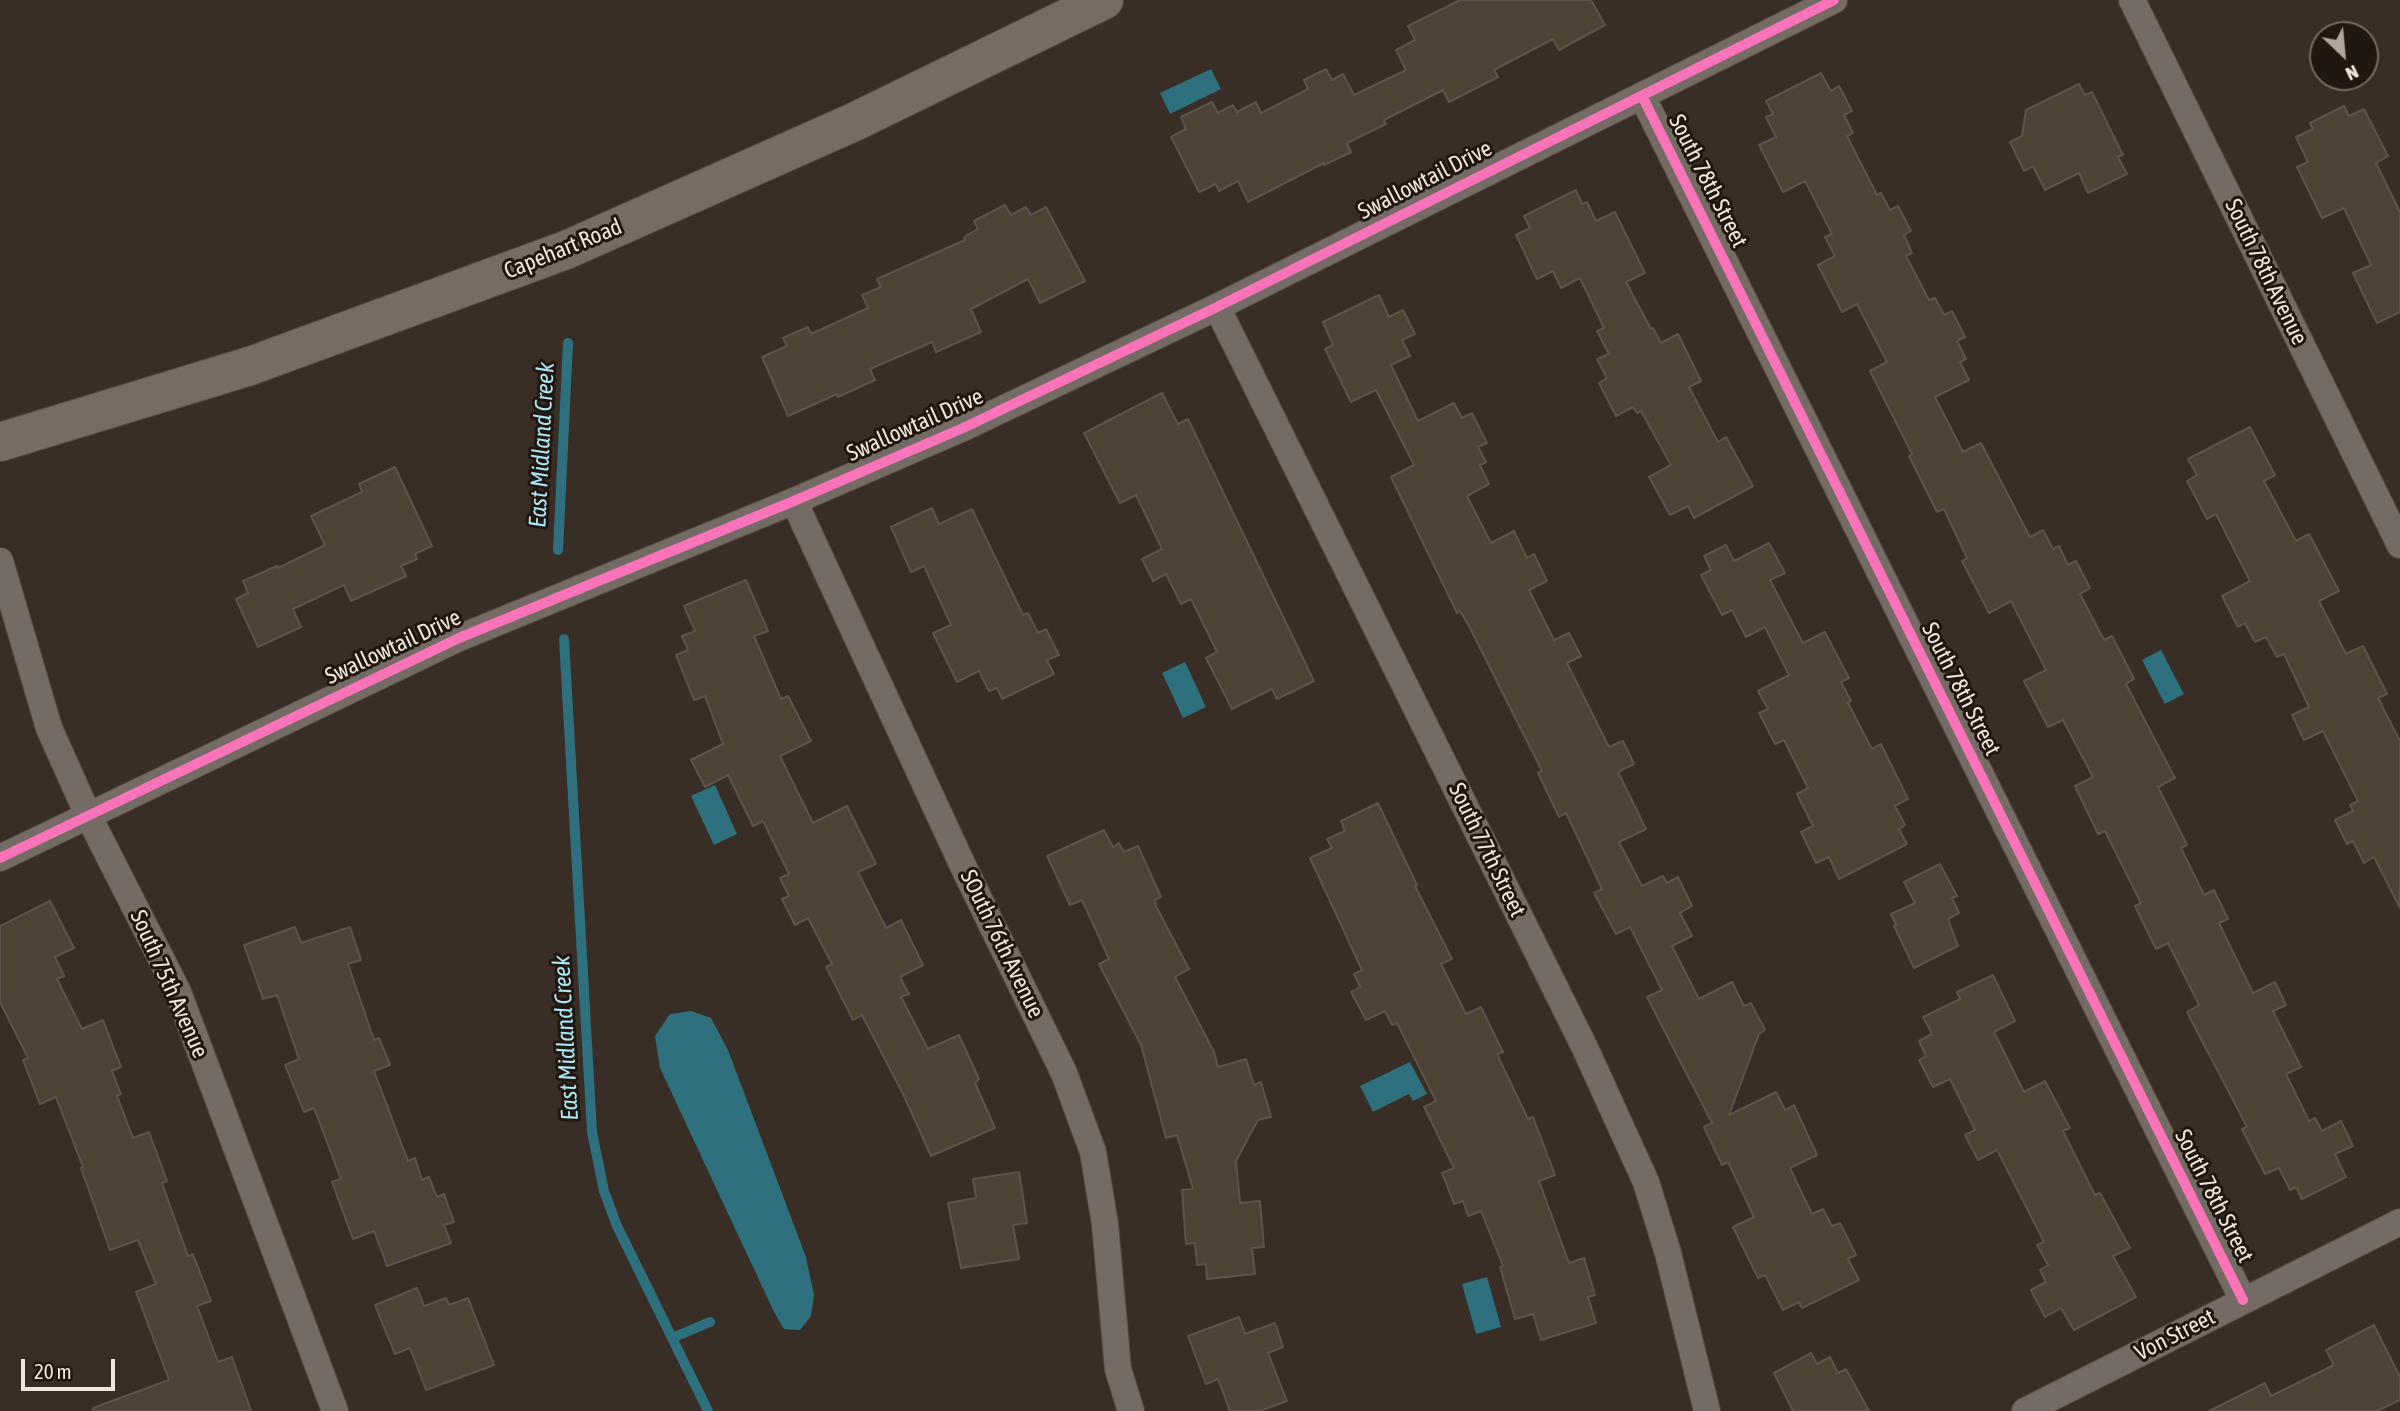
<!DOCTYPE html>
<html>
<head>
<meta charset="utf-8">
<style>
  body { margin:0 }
  #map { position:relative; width:2400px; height:1411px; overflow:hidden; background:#382e25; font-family:"Asap Condensed",sans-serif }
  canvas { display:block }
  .north { position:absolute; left:2309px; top:21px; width:70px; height:70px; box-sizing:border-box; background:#201710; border:2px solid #746961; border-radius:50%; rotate:154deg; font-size:19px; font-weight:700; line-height:28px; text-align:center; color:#f2e5db }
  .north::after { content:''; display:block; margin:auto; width:24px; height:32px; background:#b1a59b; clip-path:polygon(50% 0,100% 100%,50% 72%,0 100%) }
  .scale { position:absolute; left:21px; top:1359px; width:94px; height:32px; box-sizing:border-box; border:4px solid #f2e5db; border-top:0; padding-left:9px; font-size:21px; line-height:24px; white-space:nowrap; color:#f2e5db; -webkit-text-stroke:5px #201710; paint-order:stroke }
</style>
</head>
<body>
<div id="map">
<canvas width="2400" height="1411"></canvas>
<div class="north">N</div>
<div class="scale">20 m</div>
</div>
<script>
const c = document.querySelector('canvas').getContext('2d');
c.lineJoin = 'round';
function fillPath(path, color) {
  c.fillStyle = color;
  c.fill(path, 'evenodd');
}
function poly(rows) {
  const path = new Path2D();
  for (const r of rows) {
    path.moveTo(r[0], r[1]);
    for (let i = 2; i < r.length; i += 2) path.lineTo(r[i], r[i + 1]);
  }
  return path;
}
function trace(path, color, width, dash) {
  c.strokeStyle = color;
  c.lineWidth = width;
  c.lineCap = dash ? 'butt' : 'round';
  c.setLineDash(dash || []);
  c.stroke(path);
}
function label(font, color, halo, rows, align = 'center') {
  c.font = font + ' "Asap Condensed",sans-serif';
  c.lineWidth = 6;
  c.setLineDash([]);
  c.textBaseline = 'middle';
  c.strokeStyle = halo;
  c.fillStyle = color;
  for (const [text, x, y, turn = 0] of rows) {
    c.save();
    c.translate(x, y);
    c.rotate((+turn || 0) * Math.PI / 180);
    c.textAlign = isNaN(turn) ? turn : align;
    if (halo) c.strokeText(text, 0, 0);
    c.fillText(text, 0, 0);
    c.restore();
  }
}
const water = poly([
  [1211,69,1221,89,1170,114,1160,93],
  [2161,650,2184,694,2165,704,2142,660],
  [1185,662,1206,707,1183,718,1162,673],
  [715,785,737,834,714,845,691,796],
  [691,1011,711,1018,728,1050,806,1257,814,1295,811,1316,800,1330,784,1329,774,1312,660,1068,655,1036,670,1014],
  [1410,1062,1427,1094,1413,1101,1409,1094,1373,1112,1360,1086],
  [1487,1277,1501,1327,1476,1334,1462,1284]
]);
const stream = poly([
  [558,550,568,343],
  [564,639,592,1132,604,1191,617,1226,708,1411],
  [672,1338,710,1322]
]);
const building = poly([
  [1460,0,1591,0,1605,25,1559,50,1553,39,1494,70,1498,77,1449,102,1443,90,1384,120,1386,124,1347,143,1351,152,1324,165,1324,163,1248,202,1238,181,1219,191,1216,184,1199,192,1171,137,1186,129,1181,117,1212,102,1218,113,1233,105,1237,112,1256,102,1261,113,1308,89,1304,80,1326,69,1332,80,1343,74,1354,95,1406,70,1396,50,1415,40,1408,26,1460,0],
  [1821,73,1831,91,1839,86,1852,111,1844,115,1853,133,1847,136,1877,195,1881,193,1890,210,1898,206,1911,231,1904,235,1912,253,1906,256,1929,300,1935,298,1944,315,1952,311,1965,337,1957,341,1966,359,1960,362,1969,380,1935,397,1963,452,1981,443,2030,537,2043,530,2053,549,2059,546,2068,565,2076,561,2090,588,2080,594,2104,640,2112,636,2134,679,2126,684,2175,778,2158,787,2187,845,2181,848,2204,895,2214,890,2228,919,2219,923,2253,993,2275,982,2286,1005,2273,1011,2301,1067,2286,1074,2309,1121,2315,1118,2322,1131,2341,1121,2353,1146,2335,1154,2346,1177,2302,1199,2296,1187,2290,1190,2279,1168,2265,1174,2242,1129,2247,1127,2187,1012,2199,1005,2168,943,2156,949,2135,906,2141,903,2105,831,2098,834,2075,786,2093,777,2063,720,2048,727,2024,681,2046,670,2011,601,1989,613,1962,561,1967,558,1944,509,1937,512,1909,456,1912,454,1870,371,1887,362,1857,304,1842,312,1818,265,1835,256,1825,237,1832,234,1805,181,1783,192,1759,145,1776,137,1766,117,1773,114,1766,101,1821,73],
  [2079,84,2085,95,2092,92,2123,155,2118,157,2127,174,2088,193,2079,173,2045,190,2033,166,2024,171,2010,142,2022,136,2026,110,2079,84],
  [2344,106,2349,116,2364,109,2388,156,2376,163,2400,212,2400,312,2377,323,2353,273,2371,265,2344,208,2322,218,2297,167,2308,162,2296,137,2313,129,2310,123,2344,106],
  [1576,190,1582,204,1587,202,1596,221,1615,212,1645,273,1626,282,1651,329,1653,328,1661,343,1678,334,1701,381,1689,387,1718,442,1726,437,1753,486,1694,518,1688,506,1670,515,1649,477,1671,465,1641,411,1637,413,1633,407,1616,416,1599,383,1607,378,1597,359,1609,354,1597,331,1604,328,1580,278,1561,288,1553,271,1537,279,1516,235,1530,228,1524,216,1576,190],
  [1005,205,1011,215,1026,207,1031,215,1046,207,1085,281,1040,303,1028,279,971,309,981,332,936,352,932,342,870,369,875,380,838,397,837,394,788,416,762,357,787,346,783,338,808,327,811,334,868,308,862,295,881,287,877,279,965,240,964,237,978,229,974,221,1005,205],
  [1379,295,1389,317,1403,310,1415,334,1402,340,1410,356,1391,365,1418,421,1454,403,1462,418,1472,413,1487,443,1478,447,1486,462,1480,465,1489,484,1467,496,1491,543,1514,531,1527,558,1534,554,1547,581,1529,590,1554,640,1569,633,1581,656,1567,663,1609,747,1623,741,1634,764,1618,772,1646,829,1619,842,1642,886,1663,876,1667,883,1678,877,1692,906,1680,913,1692,936,1672,946,1699,999,1732,982,1744,1006,1751,1003,1765,1030,1759,1034,1729,1115,1776,1092,1785,1110,1794,1105,1817,1155,1790,1168,1812,1214,1823,1209,1832,1226,1840,1223,1856,1255,1848,1259,1859,1280,1802,1308,1799,1302,1783,1310,1765,1275,1758,1278,1733,1227,1754,1217,1728,1162,1722,1165,1704,1127,1712,1123,1647,997,1662,990,1630,927,1616,934,1594,893,1602,889,1566,813,1559,817,1538,773,1542,771,1469,626,1460,611,1457,613,1391,477,1414,465,1376,390,1351,402,1325,349,1333,345,1323,322,1379,295],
  [1162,393,1178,424,1188,419,1314,681,1277,699,1272,689,1232,709,1206,658,1217,652,1191,599,1181,604,1166,574,1153,581,1142,559,1162,549,1136,495,1120,503,1084,433,1162,393],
  [2250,427,2275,475,2264,481,2296,541,2309,534,2339,591,2319,601,2346,654,2363,646,2387,694,2378,698,2400,741,2400,908,2374,857,2364,863,2353,841,2347,844,2335,820,2353,811,2350,805,2358,801,2323,731,2304,740,2292,715,2309,707,2284,654,2277,657,2266,637,2255,642,2245,623,2238,627,2222,596,2250,581,2216,514,2207,519,2187,481,2197,475,2188,459,2250,427],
  [395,467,432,546,415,554,417,559,401,566,406,576,351,601,344,585,293,609,301,627,258,647,236,599,248,593,243,581,277,566,278,568,325,545,311,516,362,492,359,484,395,467],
  [932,508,939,524,972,509,1023,615,1028,613,1038,633,1046,629,1059,655,1047,660,1054,674,1002,699,997,688,989,691,979,671,957,682,933,633,951,625,924,566,911,572,891,527,932,508],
  [1769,543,1785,573,1770,580,1803,643,1825,632,1849,678,1841,682,1851,701,1848,703,1872,749,1881,744,1908,799,1895,806,1905,825,1899,829,1907,844,1839,879,1829,857,1816,863,1801,832,1813,826,1797,794,1808,788,1784,740,1775,744,1759,713,1768,709,1758,691,1789,675,1765,627,1746,637,1732,610,1722,615,1701,575,1711,570,1704,556,1726,545,1734,561,1769,543],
  [746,580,768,631,754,636,781,699,788,696,811,741,780,756,813,823,847,806,876,864,858,872,886,928,901,920,923,965,900,977,909,994,901,997,928,1049,959,1035,979,1079,975,1083,995,1128,931,1156,903,1094,862,1015,853,1020,826,967,832,964,808,918,795,925,782,899,789,896,780,878,789,874,763,821,753,826,728,775,705,787,691,760,723,744,705,696,694,700,676,655,688,650,682,636,695,631,684,606,746,580],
  [1378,803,1417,885,1415,886,1452,959,1441,964,1466,1014,1481,1007,1503,1052,1497,1054,1528,1119,1533,1117,1555,1175,1539,1181,1569,1263,1584,1258,1595,1295,1588,1297,1596,1323,1541,1340,1533,1314,1515,1319,1500,1267,1503,1266,1481,1211,1468,1216,1463,1201,1454,1204,1442,1173,1454,1168,1424,1107,1436,1101,1397,1023,1392,1025,1385,1011,1366,1020,1351,992,1360,987,1354,974,1362,970,1310,858,1332,848,1327,839,1345,831,1341,821,1378,803],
  [1104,830,1113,847,1119,843,1124,852,1138,846,1161,897,1155,900,1156,906,1189,969,1175,977,1214,1052,1218,1067,1246,1059,1254,1085,1261,1082,1271,1117,1258,1120,1236,1161,1240,1203,1260,1201,1264,1247,1252,1248,1255,1274,1207,1279,1206,1264,1197,1265,1195,1243,1186,1244,1182,1190,1193,1189,1177,1135,1166,1138,1141,1045,1099,964,1109,959,1082,900,1070,905,1047,856,1104,830],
  [1940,864,1957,896,1952,898,1959,913,1948,919,1958,946,1914,968,1894,926,1896,925,1891,914,1915,903,1904,882,1940,864],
  [50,901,74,948,55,957,64,976,57,979,82,1029,103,1020,121,1067,112,1071,121,1094,117,1096,133,1138,149,1132,167,1181,162,1183,188,1256,193,1254,211,1301,197,1306,218,1362,232,1357,251,1411,93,1411,93,1408,169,1380,136,1292,156,1284,138,1240,110,1250,81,1168,83,1167,56,1097,40,1104,23,1060,28,1058,0,1002,0,926,50,901],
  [295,927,301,943,350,927,361,960,348,964,374,1040,379,1038,390,1065,374,1071,408,1161,415,1158,422,1180,429,1177,437,1197,444,1194,454,1222,444,1225,451,1243,387,1266,374,1231,353,1239,332,1182,341,1179,314,1108,304,1112,285,1065,299,1059,277,995,263,999,244,945,295,927],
  [1993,975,2015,1021,1994,1032,2024,1092,2045,1081,2070,1128,2063,1131,2095,1195,2100,1193,2130,1248,2113,1256,2136,1297,2074,1330,2061,1308,2045,1317,2031,1290,2046,1282,2040,1270,2048,1265,2037,1245,2044,1242,1997,1150,1978,1160,1965,1135,1975,1130,1950,1079,1933,1087,1919,1060,1926,1056,1919,1041,1932,1034,1923,1017,1960,999,1957,992,1993,975],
  [1019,1172,1027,1223,1013,1225,1019,1259,961,1268,948,1203,976,1198,973,1179,1019,1172],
  [417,1288,424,1306,446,1298,449,1305,468,1298,494,1365,426,1390,410,1348,395,1354,375,1305,417,1288],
  [1239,1317,1245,1334,1275,1323,1283,1347,1268,1353,1287,1401,1260,1411,1230,1411,1218,1379,1206,1384,1188,1336,1239,1317],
  [2374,1325,2400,1377,2400,1400,2377,1411,2209,1411,2265,1383,2271,1396,2334,1365,2326,1350,2374,1325],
  [1811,1353,1817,1364,1830,1357,1838,1373,1846,1369,1869,1411,1793,1411,1774,1373,1811,1353]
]);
const street = poly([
  [2132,0,2400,545],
  [1642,96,2243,1300],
  [1217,307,1585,1048,1646,1182,1668,1253,1707,1411],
  [794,501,964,868,1064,1073,1093,1152,1105,1224,1118,1369,1131,1411],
  [0,561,49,728,88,815,178,992,335,1411],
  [0,858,459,638,794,501,963,428,1217,307,1834,0],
  [2025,1411,2400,1222]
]);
const secondary = poly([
  [0,442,250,366,566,250,854,122,1104,0]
]);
const cycleway = poly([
  [1642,96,2243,1300],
  [0,858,459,638,794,501,963,428,1217,307,1834,0]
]);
const streetNames = [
  ["Swallowtail Drive",1425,180,-27],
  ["South 78th Street",1708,181,63],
  ["Capehart Road",563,249,-22],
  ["South 78th Avenue",2266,272,64],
  ["Swallowtail Drive",915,425,-24],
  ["Swallowtail Drive",393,647,-25],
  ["South 78th Street",1961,689,63],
  ["South 77th Street",1487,850,64],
  ["SOuth 76th Avenue",1002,944,64],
  ["South 75th Avenue",169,984,66],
  ["South 78th Street",2214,1196,63],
  ["Von Street",2175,1335,-27]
];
const waterNames = [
  ["East Midland Creek",542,445,-87],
  ["East Midland Creek",566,1038,-93]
];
fillPath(water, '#2e707d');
trace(stream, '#2e707d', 10);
fillPath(building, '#4d4334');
trace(building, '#5c544c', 2);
trace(street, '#554c44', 28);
trace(secondary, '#554c44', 40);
trace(street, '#746b65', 26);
trace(secondary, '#766c64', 38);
trace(cycleway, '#fb73b8', 10);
label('23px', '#f2e5db', '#201710', streetNames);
label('italic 24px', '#ace6f4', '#201710', waterNames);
</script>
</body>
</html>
